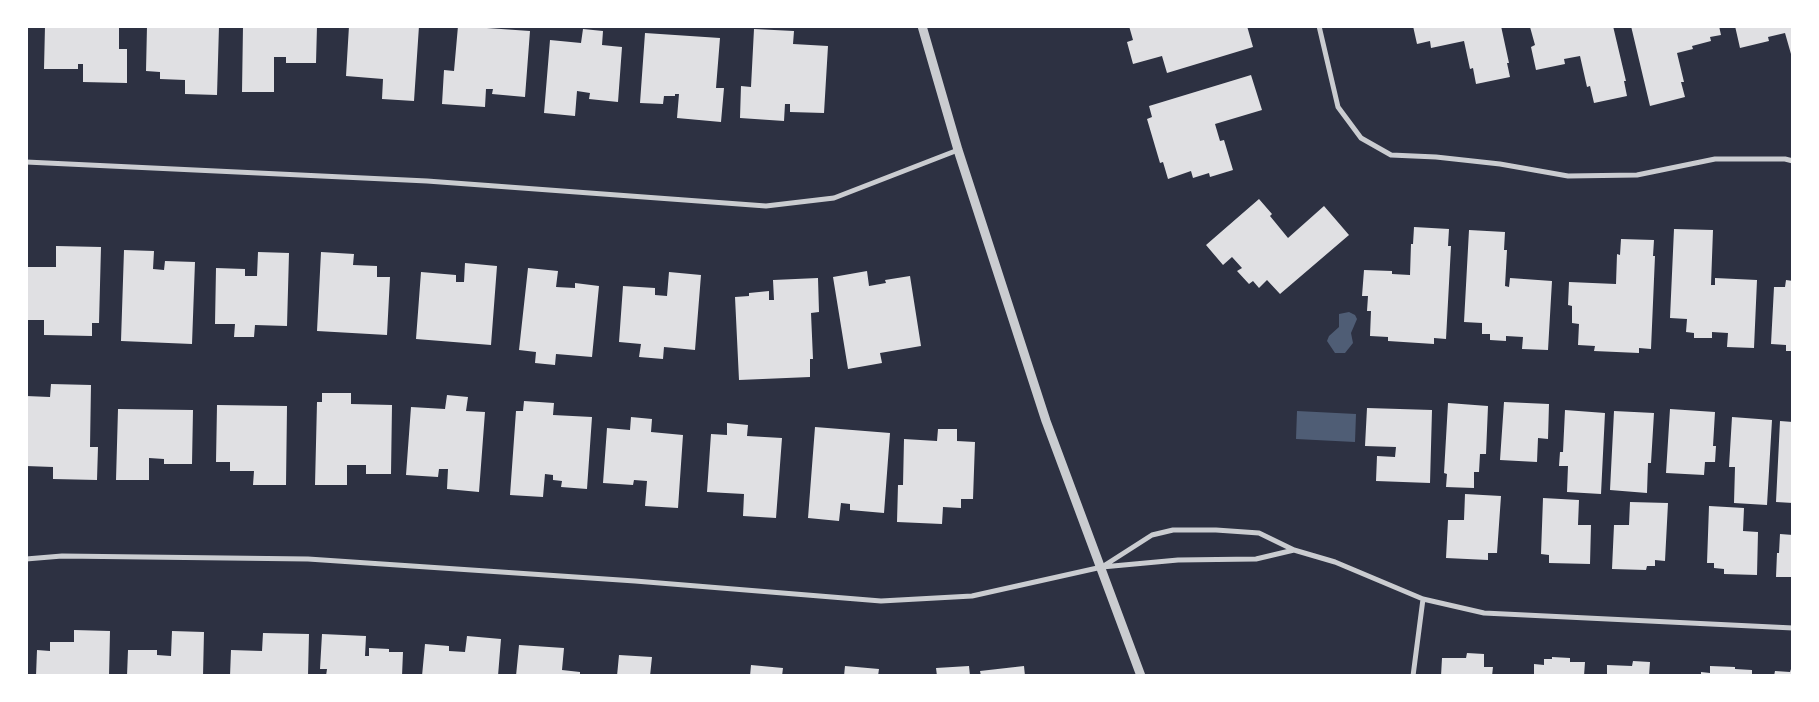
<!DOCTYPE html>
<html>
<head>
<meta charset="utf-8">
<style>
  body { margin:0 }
  #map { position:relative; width:1819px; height:702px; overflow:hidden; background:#2d3142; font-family:Lato,sans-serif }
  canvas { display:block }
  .frame { position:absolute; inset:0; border:28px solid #fff; pointer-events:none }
</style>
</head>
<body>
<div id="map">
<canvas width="1819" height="702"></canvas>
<div class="frame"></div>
</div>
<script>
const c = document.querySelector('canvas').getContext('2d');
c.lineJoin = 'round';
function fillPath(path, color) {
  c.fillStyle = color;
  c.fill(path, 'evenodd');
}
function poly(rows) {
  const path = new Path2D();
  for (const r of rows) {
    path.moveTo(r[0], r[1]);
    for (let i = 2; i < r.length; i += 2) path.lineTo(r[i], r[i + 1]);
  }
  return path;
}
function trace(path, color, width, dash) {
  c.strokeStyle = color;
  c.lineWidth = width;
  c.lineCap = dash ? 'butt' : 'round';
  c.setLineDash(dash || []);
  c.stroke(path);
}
const water = poly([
  [1349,312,1355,315,1357,319,1351,333,1353,343,1345,353,1335,353,1327,341,1329,336,1339,327,1339,314],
  [1297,411,1356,414,1355,442,1296,439]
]);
const building = poly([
  [45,26,119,26,119,49,127,49,127,83,83,82,83,64,78,64,78,69,44,69],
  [147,26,219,26,217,95,185,94,185,80,160,79,160,72,146,71],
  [243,26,317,26,316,63,286,63,286,57,274,57,274,92,242,92],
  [349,26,419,26,414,101,382,99,383,79,346,76],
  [458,26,530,31,525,97,492,94,493,89,486,89,485,107,442,104,444,70,454,71],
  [1129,26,1247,26,1253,47,1167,73,1162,56,1133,64,1127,42,1133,40],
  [1413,26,1501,26,1509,63,1507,63,1510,77,1476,84,1473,68,1470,69,1464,41,1431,48,1430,41,1417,44],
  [1613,26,1626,81,1624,81,1627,96,1594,103,1590,86,1587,87,1580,56,1564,59,1565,64,1536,70,1531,47,1535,45,1530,27],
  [1631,26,1719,26,1721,35,1710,37,1711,41,1692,46,1693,49,1677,53,1684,82,1681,82,1685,97,1650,106],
  [1735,26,1793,26,1793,61,1785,33,1768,37,1769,41,1740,48],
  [583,29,603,31,602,45,622,47,618,102,589,99,590,93,577,91,575,116,544,113,550,40,581,43],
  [754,29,794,31,793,44,828,46,824,113,790,112,790,104,785,104,784,121,740,118,741,86,751,87],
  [645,33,720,38,716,88,724,88,721,122,677,118,679,94,675,94,675,96,664,96,663,104,640,103],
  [1251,75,1262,110,1215,124,1220,141,1224,140,1233,170,1210,177,1209,173,1193,178,1191,171,1168,179,1163,162,1160,163,1147,119,1152,117,1149,106],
  [1259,199,1272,214,1270,216,1288,238,1324,206,1349,235,1280,294,1267,280,1259,288,1253,281,1249,284,1237,271,1242,268,1232,257,1223,265,1206,245],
  [1414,227,1449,229,1448,246,1451,246,1446,339,1434,338,1434,344,1388,341,1388,337,1370,336,1371,311,1367,311,1368,296,1362,296,1364,270,1392,271,1392,274,1410,275,1411,244,1413,244],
  [1674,229,1713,230,1711,285,1715,285,1715,278,1757,280,1754,348,1727,347,1728,333,1712,332,1712,338,1694,338,1694,333,1686,332,1687,319,1670,318],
  [1469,230,1505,232,1504,250,1507,250,1505,286,1509,287,1510,278,1552,281,1548,350,1522,349,1523,337,1506,336,1506,341,1490,340,1490,334,1482,334,1482,323,1464,322],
  [1621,239,1654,240,1653,256,1655,256,1651,349,1639,348,1639,353,1594,351,1595,346,1578,345,1579,324,1572,323,1572,306,1568,305,1569,282,1616,284,1617,254,1620,255],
  [56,246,101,247,99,323,92,323,92,336,44,335,44,320,26,320,26,267,56,267],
  [124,250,154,251,153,269,164,270,165,261,195,262,192,344,121,341],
  [258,252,289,253,287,326,255,325,254,337,234,337,235,324,215,324,216,268,245,269,245,276,257,276],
  [321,252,354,254,353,265,377,266,377,277,390,277,387,335,317,331],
  [465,263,497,266,491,345,416,339,421,272,456,275,456,282,464,282],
  [528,268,558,271,556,287,575,288,575,283,599,286,592,357,556,354,555,365,535,363,536,352,519,350],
  [867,271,869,286,886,283,885,280,910,276,921,346,880,353,882,363,848,369,833,277],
  [669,272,701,275,695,350,664,347,663,359,639,357,641,344,619,342,623,286,655,288,655,295,667,296],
  [818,278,819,312,811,313,813,359,810,359,810,377,739,380,735,297,749,296,749,293,769,291,769,300,774,300,773,280],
  [1786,280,1793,281,1793,351,1786,351,1786,345,1771,344,1774,287,1785,287],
  [51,384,91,385,90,447,98,447,97,480,53,479,53,467,26,466,26,396,50,397],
  [322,393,351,393,351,404,392,405,391,474,366,474,366,465,347,465,347,485,315,485,317,402,322,402],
  [447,395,468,397,466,411,485,412,479,492,447,489,448,469,439,469,438,477,406,475,411,407,445,409],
  [524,401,554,403,553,415,592,417,587,489,561,487,562,481,553,480,553,475,545,474,543,497,510,495,516,411,523,411],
  [1504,402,1549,404,1548,439,1538,438,1537,462,1500,460],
  [1448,403,1488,406,1486,454,1480,454,1479,472,1474,472,1474,488,1446,487,1447,474,1444,473],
  [217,405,287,406,286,485,253,485,254,471,230,471,230,462,216,462],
  [1367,408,1432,410,1430,483,1376,481,1377,456,1395,457,1396,447,1365,446],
  [118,409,193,410,192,464,164,464,164,459,149,458,149,480,116,480],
  [1670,409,1715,412,1713,446,1716,446,1715,462,1705,462,1704,475,1666,473],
  [1565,410,1605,413,1601,494,1567,492,1568,466,1559,466,1560,452,1563,452],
  [1614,411,1654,413,1651,463,1648,463,1647,493,1610,490],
  [631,417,652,419,651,432,683,435,678,508,645,506,647,481,634,480,633,485,603,483,607,428,630,430],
  [1732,417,1772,420,1767,505,1734,503,1735,467,1729,467],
  [1780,421,1793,422,1793,503,1776,502],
  [727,423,748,425,747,436,782,438,776,518,743,516,744,494,707,492,711,434,727,435],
  [815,427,890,433,884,513,850,510,850,504,841,503,839,521,808,518],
  [938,429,957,429,957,441,975,442,973,499,961,499,961,508,943,507,942,524,897,522,898,485,903,485,904,439,937,441],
  [1465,494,1501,496,1497,553,1488,553,1488,560,1446,558,1448,520,1464,520],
  [1543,498,1579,500,1578,525,1591,525,1590,564,1549,563,1549,555,1541,554],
  [1630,502,1668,503,1665,561,1655,560,1655,566,1647,566,1646,570,1612,569,1614,525,1629,525],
  [1709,506,1744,508,1743,531,1758,532,1757,575,1724,574,1724,569,1714,568,1714,563,1707,563],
  [1780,534,1793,535,1793,577,1776,577,1777,553,1779,553],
  [74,630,110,631,109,676,36,676,37,650,50,651,50,642,74,642],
  [172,631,204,632,203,676,127,676,128,650,157,650,157,655,171,656],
  [263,633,309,634,308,676,230,676,231,650,262,651],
  [322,634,366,636,365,656,369,656,369,648,389,649,389,652,403,652,402,676,326,676,327,669,320,669],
  [467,636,501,639,498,676,422,676,425,644,449,646,449,651,465,652],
  [519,645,564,648,562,670,580,672,580,676,516,676],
  [1467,653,1484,654,1484,667,1493,667,1492,676,1441,676,1442,658,1466,658],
  [619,655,652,657,650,676,617,676],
  [1552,657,1570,658,1570,662,1585,662,1584,676,1534,676,1534,664,1544,665,1544,659,1552,659],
  [1633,661,1650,662,1649,676,1607,676,1607,665,1632,666],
  [751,665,783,668,782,676,750,676],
  [845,666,879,669,878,676,844,676],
  [969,666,970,676,937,676,936,668],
  [1024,666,1025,676,981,676,980,671],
  [1710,666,1735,667,1735,669,1752,670,1752,676,1701,676,1701,672,1710,673],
  [1791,669,1793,669,1793,676,1774,676,1775,671,1790,672]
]);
const minor = poly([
  [1319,26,1338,107,1361,138,1391,155,1436,157,1500,164,1568,176,1637,175,1715,159,1785,159,1793,161],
  [26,162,427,181,766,206,834,198,958,150],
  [1294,550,1335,562,1423,599,1484,613,1793,628],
  [26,559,62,556,308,559,635,581,881,601,972,596,1102,567,1178,560,1256,559,1294,550,1259,533,1216,530,1173,530,1152,535,1102,567],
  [1413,676,1423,599]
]);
const tertiary = poly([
  [922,26,958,150,1046,421,1141,676]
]);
fillPath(water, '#4f5d75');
fillPath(building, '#e0e0e3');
trace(minor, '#caccd0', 5);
trace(tertiary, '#caccd0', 9);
</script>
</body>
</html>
